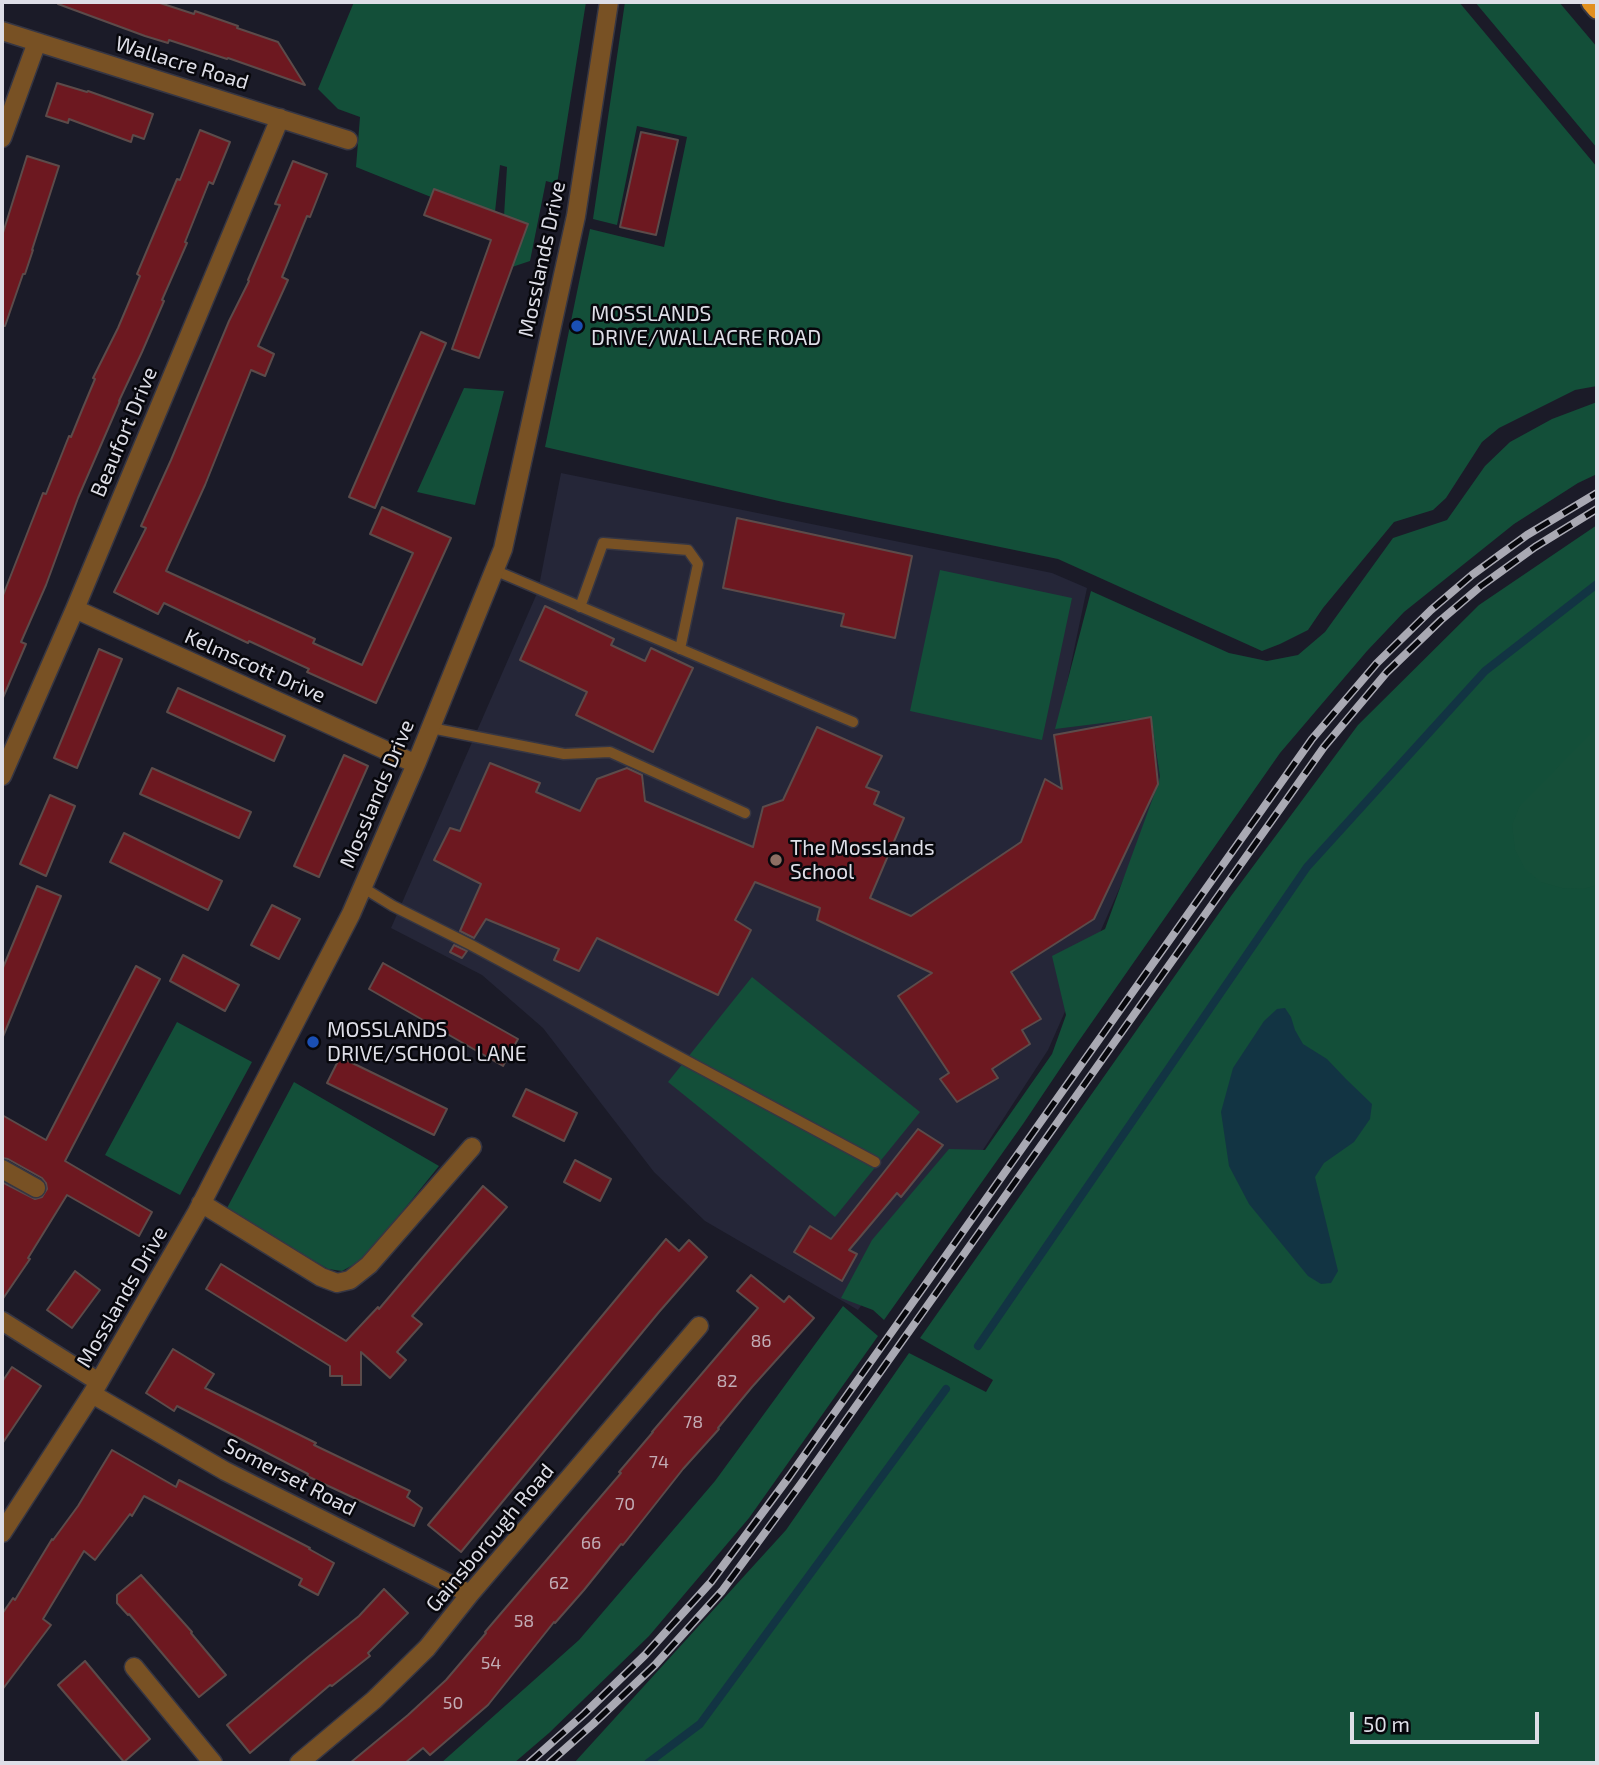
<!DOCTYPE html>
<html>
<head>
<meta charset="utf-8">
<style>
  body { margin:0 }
  #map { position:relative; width:1599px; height:1765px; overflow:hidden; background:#1b1b28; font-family:"Exo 2",sans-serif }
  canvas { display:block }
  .frame { position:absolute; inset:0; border:4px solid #dedee7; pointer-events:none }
  .scale { position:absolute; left:1350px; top:1712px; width:189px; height:32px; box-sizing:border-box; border:4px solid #dedee7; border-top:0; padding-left:9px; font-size:21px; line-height:24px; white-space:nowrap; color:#dedee7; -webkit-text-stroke:5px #07070c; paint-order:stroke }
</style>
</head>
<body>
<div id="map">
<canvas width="1599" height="1765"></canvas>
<div class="frame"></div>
<div class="scale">50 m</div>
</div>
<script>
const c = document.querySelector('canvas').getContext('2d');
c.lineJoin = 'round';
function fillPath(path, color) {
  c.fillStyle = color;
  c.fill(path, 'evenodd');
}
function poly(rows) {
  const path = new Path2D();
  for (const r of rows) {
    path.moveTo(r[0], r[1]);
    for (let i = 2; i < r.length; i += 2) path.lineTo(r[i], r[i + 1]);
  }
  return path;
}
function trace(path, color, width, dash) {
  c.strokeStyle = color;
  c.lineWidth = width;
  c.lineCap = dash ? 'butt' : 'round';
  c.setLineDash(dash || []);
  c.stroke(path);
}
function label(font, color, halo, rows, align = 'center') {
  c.font = font + ' "Exo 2",sans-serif';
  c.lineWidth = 5;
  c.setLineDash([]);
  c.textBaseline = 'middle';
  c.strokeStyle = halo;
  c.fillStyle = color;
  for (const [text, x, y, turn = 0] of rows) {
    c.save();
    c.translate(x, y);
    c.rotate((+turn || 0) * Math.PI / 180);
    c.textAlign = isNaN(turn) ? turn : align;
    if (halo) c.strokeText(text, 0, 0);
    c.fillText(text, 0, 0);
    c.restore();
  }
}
const built = poly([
  [561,473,1052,573,1087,588,1058,726,1151,713,1162,792,1048,1050,977,1159,967,1156,858,1310,705,1221,654,1172,543,1028,482,975,391,928,538,591]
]);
const green = poly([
  [354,2,586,2,557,184,546,181,530,261,512,267,504,216,507,167,500,165,495,212,434,190,431,197,356,167,360,117,338,109,318,89],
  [625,2,1459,2,1597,167,1597,386,1575,390,1499,428,1482,442,1446,498,1433,510,1394,522,1323,608,1308,630,1280,644,1262,651,1058,559,783,502,545,447,590,229,664,247,687,137,637,126,617,225,593,219],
  [1475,2,1559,2,1597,47,1597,148],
  [464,388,504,391,475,505,417,492],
  [1597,402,1597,474,1578,483,1514,524,1404,612,1367,651,1280,753,1076,1045,1023,1124,884,1320,873,1310,841,1298,872,1240,949,1149,985,1150,1052,1054,1066,1015,1052,956,1105,929,1158,784,1160,777,1151,717,1055,729,1091,591,1229,653,1267,661,1298,655,1325,632,1393,538,1447,520,1485,466,1510,442,1552,419],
  [1597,525,1597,1763,574,1763,786,1530,909,1353,986,1392,993,1380,920,1338,1231,896,1358,725,1479,605],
  [940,570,1072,598,1042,740,910,711],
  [752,977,920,1112,835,1217,668,1082],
  [177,1022,252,1062,180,1195,105,1155],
  [294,1082,439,1166,364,1259,342,1271,328,1269,231,1213,227,1208],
  [843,1306,878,1336,749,1518,649,1636,549,1733,514,1763,441,1763,579,1640,715,1481]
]);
const forest = poly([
  [1597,727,1597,885,1583,889,1562,888,1541,882,1525,869,1515,850,1512,825,1519,807]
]);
const water = poly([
  [1285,1008,1291,1017,1295,1030,1303,1044,1327,1059,1346,1079,1372,1104,1370,1119,1354,1142,1324,1163,1315,1177,1338,1271,1331,1283,1321,1284,1308,1276,1249,1204,1229,1166,1221,1112,1233,1068,1264,1021,1277,1009]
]);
const stream = poly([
  [978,1346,1307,867,1485,671,1597,584],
  [648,1763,700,1724,946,1389]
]);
const building = poly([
  [59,2,157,2,194,14,195,11,238,26,237,28,278,42,305,85,228,58,227,59,169,40,168,43,145,36,58,4,59,2],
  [57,83,87,92,88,91,153,114,144,139,133,135,131,142,69,119,68,123,46,116,57,83],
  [200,130,230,142,213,184,209,182,185,242,187,243,162,300,164,301,142,352,119,401,120,401,78,498,46,585,21,642,26,644,2,700,2,598,43,493,46,494,69,436,71,437,82,410,95,379,93,378,118,328,140,276,137,274,177,179,180,180,200,130],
  [641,132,678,140,656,235,620,227,641,132],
  [27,156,59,166,32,250,33,250,25,274,23,274,5,326,2,326,2,236,27,156],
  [293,161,327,174,310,217,307,216,282,277,288,280,258,346,274,354,265,376,251,370,205,485,166,571,315,639,313,643,362,665,413,553,370,534,382,507,451,538,376,703,307,672,309,669,249,641,248,643,164,603,158,614,114,592,146,528,141,526,171,460,229,321,249,281,248,280,280,205,275,204,293,161],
  [434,189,528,224,479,358,452,349,491,240,424,215,434,189],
  [421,332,446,343,375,508,349,497,421,332],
  [737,518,912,556,895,638,841,626,844,614,723,588,737,518],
  [545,606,614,639,611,645,645,661,651,648,693,668,653,752,576,715,587,692,520,660,545,606],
  [99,649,122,659,77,768,54,758,99,649],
  [178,688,285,736,274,761,167,712,178,688],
  [1151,717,1158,784,1094,919,1011,972,1041,1019,1022,1030,1030,1044,992,1069,998,1078,957,1102,940,1079,949,1073,898,996,932,973,817,920,820,908,755,882,735,920,751,930,718,995,597,938,579,971,554,960,559,949,486,919,474,938,460,931,481,884,434,860,450,828,460,831,490,763,540,783,536,792,580,811,597,779,627,768,642,775,645,801,753,847,763,807,783,800,817,727,882,756,866,787,879,792,874,804,904,818,870,898,911,916,1021,842,1045,779,1062,789,1054,735,1151,717],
  [344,755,368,766,319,877,294,866,344,755],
  [152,768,251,812,239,838,140,794,152,768],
  [50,795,75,806,46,876,20,864,50,795],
  [124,833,222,881,208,910,110,862,124,833],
  [37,886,61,896,2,1039,2,970,37,886],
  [272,905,300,919,279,959,251,945,272,905],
  [454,945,467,951,462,958,450,952,454,945],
  [183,955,239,985,225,1011,170,981,183,955],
  [383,963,518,1039,503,1066,369,989,383,963],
  [136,966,160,979,65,1161,152,1212,139,1236,67,1195,28,1258,30,1259,2,1300,2,1182,35,1199,42,1197,47,1189,46,1183,42,1178,8,1159,2,1158,2,1115,46,1140,136,966],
  [340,1057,447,1109,434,1135,327,1083,340,1057],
  [526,1089,577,1113,564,1141,513,1116,526,1089],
  [918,1129,943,1145,901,1197,897,1193,849,1250,857,1254,842,1281,794,1252,810,1226,831,1239,918,1129],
  [575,1160,611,1179,600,1201,564,1182,575,1160],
  [483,1186,507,1207,412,1316,422,1324,397,1352,406,1360,390,1378,361,1352,361,1385,342,1385,342,1376,330,1376,330,1366,206,1289,221,1264,346,1341,378,1307,379,1309,483,1186],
  [666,1239,679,1251,689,1240,707,1257,659,1312,461,1552,428,1525,666,1239],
  [75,1271,100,1290,72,1328,47,1310,75,1271],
  [751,1275,784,1302,789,1296,814,1318,752,1387,718,1428,719,1429,683,1469,623,1545,621,1544,584,1590,555,1623,554,1622,488,1705,430,1755,423,1748,405,1763,350,1763,408,1715,446,1680,486,1633,485,1632,621,1473,619,1472,653,1432,652,1432,758,1308,737,1291,751,1275],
  [173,1349,214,1374,205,1388,316,1443,314,1445,410,1491,407,1497,422,1508,414,1526,307,1476,308,1474,177,1406,174,1411,146,1393,173,1349],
  [12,1367,41,1386,2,1444,2,1382,12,1367],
  [112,1450,176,1487,179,1480,310,1548,309,1549,334,1563,318,1595,299,1585,302,1579,144,1496,132,1516,130,1514,95,1560,84,1551,43,1619,51,1625,2,1690,2,1614,13,1598,15,1600,52,1539,53,1540,78,1506,112,1450],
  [141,1575,192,1632,191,1633,226,1675,199,1697,129,1614,128,1615,117,1603,117,1595,141,1575],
  [384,1589,408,1613,368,1653,370,1656,332,1686,330,1685,250,1753,227,1725,308,1657,359,1616,384,1589],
  [85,1661,150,1739,124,1762,58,1685,85,1661]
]);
const service = poly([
  [494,570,853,722],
  [580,607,603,543,688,550,698,564,680,649],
  [431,728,564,754,610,752,745,813],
  [362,887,393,906,471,945,875,1162]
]);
const minor = poly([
  [2,31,348,140],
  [2,138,37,42],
  [75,609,416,764],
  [2,776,75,609,280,118],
  [2,1169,36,1188],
  [201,1203,321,1277,337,1283,350,1280,369,1265,472,1147],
  [2,1321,99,1382],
  [92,1394,225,1471,470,1594],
  [2,1533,92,1394,197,1212,351,914,416,764,503,549,576,216,609,2],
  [134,1667,213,1763],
  [299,1763,374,1700,427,1648,470,1594,699,1326]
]);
const trunk = poly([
  [1591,2,1597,9]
]);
const rail = poly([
  [529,1763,584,1714,645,1655,711,1582,789,1477,1312,739,1377,663,1431,610,1472,575,1527,535,1597,493],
  [549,1763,593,1724,655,1665,722,1591,800,1485,1324,747,1387,672,1441,620,1481,586,1535,547,1597,509]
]);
const markers = [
  [577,326,7,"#1a4fb4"],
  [776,860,7,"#8d6e63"],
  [313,1042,7,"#1a4fb4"]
];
const numberNames = [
  ["86",761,1341],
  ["82",727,1381],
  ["78",693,1422],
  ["74",659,1462],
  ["70",625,1504],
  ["66",591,1543],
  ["62",559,1583],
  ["58",524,1621],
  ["54",491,1663],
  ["50",453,1703]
];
const streetNames = [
  ["Wallacre Road",182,63,17],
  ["Mosslands Drive",542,259,-78],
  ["Beaufort Drive",124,432,-67],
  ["Kelmscott Drive",255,666,24],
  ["Mosslands Drive",377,794,-67],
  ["Mosslands Drive",122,1297,-60],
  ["Somerset Road",290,1477,27],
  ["Gainsborough Road",490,1538,-50]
];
const poiNames = [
  ["MOSSLANDS",591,314],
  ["DRIVE/WALLACRE ROAD",591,338],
  ["The Mosslands",790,848],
  ["School",790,872],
  ["MOSSLANDS",327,1030],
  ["DRIVE/SCHOOL LANE",327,1054]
];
fillPath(built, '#252638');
fillPath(green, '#134f39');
fillPath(forest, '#154f39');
fillPath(water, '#123443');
trace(stream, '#123443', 8);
fillPath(building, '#6d1820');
trace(building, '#5c4b4a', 2);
trace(service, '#363643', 13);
trace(minor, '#363643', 21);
trace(trunk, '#363643', 23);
trace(service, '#785124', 10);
trace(minor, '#785124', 18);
trace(trunk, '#e19020', 19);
trace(rail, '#a9a9b3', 8);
trace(rail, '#07070c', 5, [16]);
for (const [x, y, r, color] of markers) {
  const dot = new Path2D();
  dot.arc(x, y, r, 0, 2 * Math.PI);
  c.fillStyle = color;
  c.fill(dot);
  trace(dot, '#07070c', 2.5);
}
label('18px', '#c2acb5', null, numberNames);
label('21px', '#dedee7', '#07070c', streetNames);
label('21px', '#dedee7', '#07070c', poiNames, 'left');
</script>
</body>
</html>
